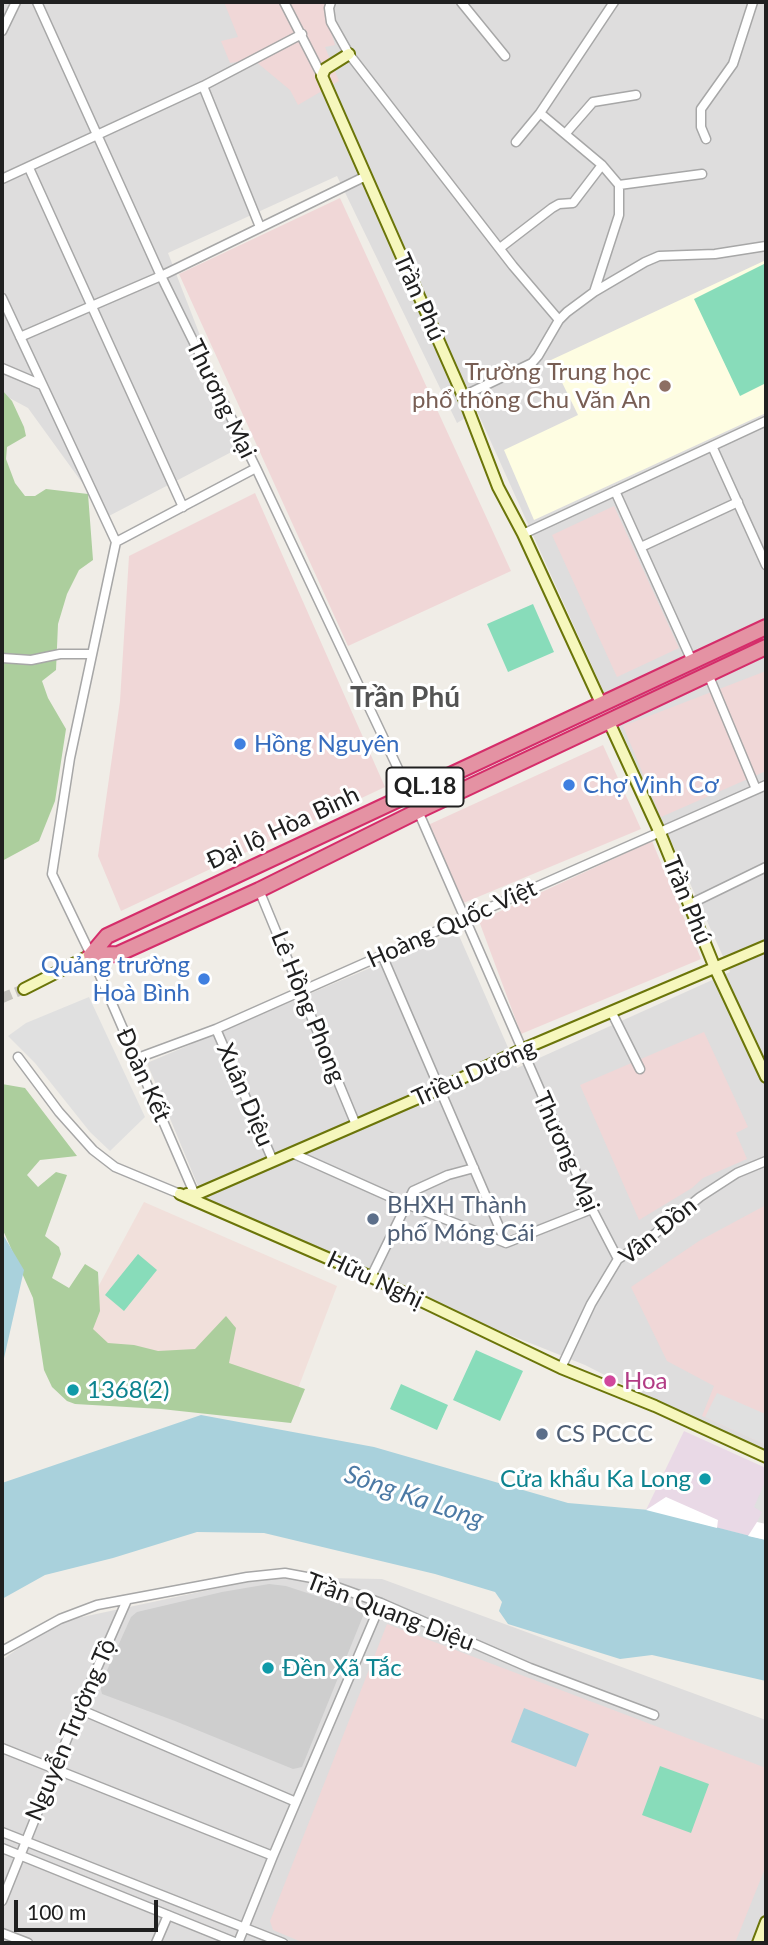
<!DOCTYPE html>
<html>
<head>
<meta charset="utf-8">
<style>
  body { margin:0 }
  #map { position:relative; width:768px; height:1945px; overflow:hidden; background:#f0ede7; font-family:Lato,sans-serif }
  canvas { display:block }
  .frame { position:absolute; inset:0; border:4px solid #202020; pointer-events:none }
  .scale { position:absolute; left:14px; top:1900px; width:144px; height:32px; box-sizing:border-box; border:4px solid #202020; border-top:0; padding-left:9px; font-size:21px; line-height:24px; white-space:nowrap; color:#202020; -webkit-text-stroke:5px #fff; paint-order:stroke }
</style>
</head>
<body>
<div id="map">
<canvas width="768" height="1945"></canvas>
<div class="frame"></div>
<div class="scale">100 m</div>
</div>
<script>
const c = document.querySelector('canvas').getContext('2d');
c.lineJoin = 'round';
function fillPath(path, color) {
  c.fillStyle = color;
  c.fill(path, 'evenodd');
}
function poly(rows) {
  const path = new Path2D();
  for (const r of rows) {
    path.moveTo(r[0], r[1]);
    for (let i = 2; i < r.length; i += 2) path.lineTo(r[i], r[i + 1]);
  }
  return path;
}
function trace(path, color, width, dash) {
  c.strokeStyle = color;
  c.lineWidth = width;
  c.lineCap = dash ? 'butt' : 'round';
  c.setLineDash(dash || []);
  c.stroke(path);
}
function label(font, color, halo, rows, align = 'center') {
  c.font = font + ' Lato,sans-serif';
  c.lineWidth = 6;
  c.setLineDash([]);
  c.textBaseline = 'middle';
  c.strokeStyle = halo;
  c.fillStyle = color;
  for (const [text, x, y, turn = 0] of rows) {
    c.save();
    c.translate(x, y);
    c.rotate((+turn || 0) * Math.PI / 180);
    c.textAlign = isNaN(turn) ? turn : align;
    if (halo) c.strokeText(text, 0, 0);
    c.fillText(text, 0, 0);
    c.restore();
  }
}
const residential = poly([
  [2,2,766,2,766,1457,585,1365,210,1215,147,1063,457,931,517,1068,730,972,477,411,457,423,337,176,168,253,243,446,107,517,28,408,2,394],
  [270,1577,382,1579,766,1720,766,1943,2,1943,2,1660,54,1623]
]);
const commercial = poly([
  [224,2,329,2,325,11,335,45,325,47,339,81,298,105,290,90,254,60,230,63,221,41,238,37],
  [340,198,511,571,348,646,179,274],
  [255,493,385,787,121,911,98,856,120,701,129,556],
  [614,506,679,648,617,677,552,535],
  [766,671,766,771,661,817,623,726],
  [603,745,641,829,461,904,428,825],
  [652,841,701,959,521,1034,479,921],
  [704,1032,748,1127,736,1133,747,1159,703,1178,692,1188,639,1220,580,1085],
  [766,1205,766,1445,702,1416,714,1386,667,1361,631,1287,699,1241],
  [387,1624,766,1768,766,1866,735,1943,304,1943,273,1930,270,1921]
]);
const industrial = poly([
  [684,1431,766,1468,766,1540,646,1510]
]);
const education = poly([
  [766,260,766,413,534,520,504,450,578,415,551,360]
]);
const religious = poly([
  [269,1584,286,1586,362,1611,363,1616,302,1767,293,1769,175,1721,102,1694,100,1686,131,1617,137,1612,222,1592]
]);
const military = poly([
  [144,1202,337,1286,286,1420,50,1376]
]);
const forest = poly([
  [2,390,12,401,24,427,26,436,7,447,6,459,15,483,25,496,35,496,46,489,88,494,93,560,79,570,67,594,58,624,56,670,42,681,48,698,66,729,55,801,39,841,2,861],
  [2,1084,25,1088,77,1156,40,1160,27,1175,38,1187,56,1172,67,1175,45,1236,59,1247,61,1254,52,1278,69,1288,85,1264,98,1272,100,1311,93,1329,108,1343,134,1345,158,1351,195,1349,226,1316,236,1328,229,1363,305,1389,291,1423,161,1409,75,1404,67,1401,52,1387,44,1370,33,1298,2,1228]
]);
const pitch = poly([
  [766,263,766,383,740,396,694,299],
  [533,604,554,652,508,672,487,624],
  [138,1254,157,1270,124,1311,105,1295],
  [476,1350,523,1371,500,1421,453,1400],
  [401,1384,448,1405,437,1430,390,1409],
  [660,1766,709,1784,691,1833,642,1815]
]);
const parking = poly([
  [89,997,145,1117,110,1151,90,1132,35,1063,8,1036,26,1023],
  [717,1393,763,1413,766,1412,766,1445,705,1417],
  [766,1468,766,1524,757,1522,762,1512,754,1507,765,1482]
]);
const water = poly([
  [2,1233,24,1270,2,1367],
  [201,1415,374,1447,568,1503,649,1510,766,1540,766,1681,652,1655,620,1659,508,1624,499,1611,502,1602,495,1592,435,1574,264,1533,197,1532,113,1558,45,1575,2,1599,2,1483],
  [524,1708,589,1734,576,1767,511,1742]
]);
const pier = poly([
  [666,1497,718,1520,717,1528,646,1510],
  [757,1522,766,1524,766,1540,748,1536]
]);
const secondaryTunnel = poly([
  [2,998,24,989]
]);
const street = poly([
  [37,2,161,276,256,468,410,794],
  [284,2,322,76],
  [331,2,329,8,331,22,349,54,513,266,559,320],
  [461,2,505,56],
  [2,31,16,2],
  [203,86,260,227],
  [566,133,593,102,636,95],
  [706,139,701,127,701,109,733,64,753,2],
  [516,142,540,113],
  [29,168,183,507],
  [2,179,203,86,302,34],
  [619,185,702,174],
  [500,248,552,208,559,204,573,203,602,165],
  [594,292,619,215,619,185,602,165,540,113,614,2],
  [2,298,116,542,70,758,52,874,91,955,195,1195],
  [20,337,161,276,366,176],
  [2,368,42,385],
  [463,396,532,363,538,356,559,320,567,312,594,292,645,262,659,256,715,254,766,246],
  [712,446,766,565],
  [615,491,692,661],
  [523,534,766,421],
  [116,542,256,468],
  [641,547,738,502],
  [2,658,31,660,60,654,92,654],
  [708,674,756,789],
  [418,811,592,1209,618,1259],
  [259,890,356,1125],
  [688,905,766,867],
  [382,955,506,1243],
  [612,1013,640,1069],
  [216,1029,273,1161],
  [18,1057,59,1112,93,1150,115,1167,180,1194],
  [135,1059,216,1029,766,785],
  [292,1153,406,1204,506,1243,592,1209],
  [371,1277,413,1191,448,1175,474,1168],
  [561,1368,591,1304,618,1259,645,1242,700,1197,737,1173,766,1161],
  [2,1651,60,1619,97,1605,247,1577,285,1573,312,1578,381,1603,530,1668,654,1715],
  [79,1709,296,1802],
  [2,1748,273,1856],
  [2,1832,283,1943],
  [2,1848,237,1943],
  [2,1901,79,1709,127,1600],
  [2,1933,28,1943],
  [156,1943,168,1915],
  [238,1943,273,1856,381,1603]
]);
const secondary = poly([
  [349,54,325,69,322,76,463,396,498,487,523,534,601,703],
  [609,722,660,833,715,968,766,1077],
  [24,989,91,955],
  [180,1194,371,1277,561,1368,655,1406,766,1457],
  [187,1194,195,1195,439,1089,521,1050,766,946],
  [758,1943,766,1922]
]);
const highway = poly([
  [91,955,107,936,766,627],
  [91,955,118,954,259,890,418,811,766,647]
]);
const markers = [
  [665,386,7,"#8d6e63"],
  [240,744,7,"#3f7fe0"],
  [569,785,7,"#3f7fe0"],
  [204,979,7,"#3f7fe0"],
  [373,1219,7,"#5c6f8a"],
  [610,1381,7,"#d1479c"],
  [73,1390,7,"#0f9aa8"],
  [542,1434,7,"#5c6f8a"],
  [705,1479,7,"#0f9aa8"],
  [268,1668,7,"#0f9aa8"]
];
const shields = [
  [425,787,77]
];
const shieldNames = [
  ["QL.18",425,787]
];
const streetNames = [
  ["Trần Phú",419,297,66],
  ["Thương Mại",221,399,64],
  ["Đại lộ Hòa Bình",283,828,-25],
  ["Trần Phú",687,900,68],
  ["Hoàng Quốc Việt",452,924,-24],
  ["Lê Hồng Phong",308,1007,68],
  ["Triều Dương",474,1073,-24],
  ["Đoàn Kết",143,1075,66],
  ["Xuân Diệu",245,1095,67],
  ["Thương Mại",566,1152,66],
  ["Vân Đồn",658,1231,-39],
  ["Hữu Nghị",375,1280,25],
  ["Trần Quang Diệu",390,1612,21],
  ["Nguyễn Trường Tộ",71,1730,-67]
];
const educationNames = [
  ["Trường Trung học",651,372],
  ["phổ thông Chu Văn An",651,400]
];
const shopNames = [
  ["Hồng Nguyên",254,744],
  ["Chợ Vinh Cơ",583,785],
  ["Quảng trường",190,965,"right"],
  ["Hoà Bình",190,993,"right"]
];
const serviceNames = [
  ["BHXH Thành",387,1205],
  ["phố Móng Cái",387,1233],
  ["CS PCCC",556,1434]
];
const hotelNames = [
  ["Hoa",624,1381]
];
const cultureNames = [
  ["1368(2)",87,1390],
  ["Cửa khẩu Ka Long",691,1479,"right"],
  ["Đền Xã Tắc",282,1668]
];
const waterNames = [
  ["Sông Ka Long",414,1497,19]
];
const quarterNames = [
  ["Trần Phú",405,698]
];
fillPath(residential, '#dedddd');
fillPath(commercial, '#f0d7d7');
fillPath(industrial, '#e9d9e6');
fillPath(education, '#fefde2');
fillPath(religious, '#cecece');
fillPath(military, '#f1e0db');
fillPath(forest, '#acce9d');
fillPath(pitch, '#88dcba');
fillPath(parking, '#e0e0e0');
fillPath(water, '#a9d1dc');
fillPath(pier, '#fff');
trace(secondaryTunnel, '#c6c4bf', 10, [10, 5]);
trace(street, '#a7a7a7', 11);
trace(secondary, '#6b7509', 14);
trace(highway, '#d52d6a', 18);
trace(street, '#fff', 8);
trace(secondary, '#f6f7bd', 10);
trace(highway, '#e492a3', 14);
for (const [x, y, r, color] of markers) {
  const dot = new Path2D();
  dot.arc(x, y, r, 0, 2 * Math.PI);
  c.fillStyle = color;
  c.fill(dot);
  trace(dot, '#fff', 2.5);
}
for (const [x, y, w] of shields) {
  const box = new Path2D();
  box.roundRect(x - w / 2, y - 19.5, w, 39, 5);
  c.fillStyle = '#fff';
  c.fill(box);
  trace(box, '#202020', 2);
}
label('bold 23px', '#202020', null, shieldNames);
label('24px', '#202020', '#fff', streetNames);
label('24px', '#785e54', '#fff', educationNames, 'right');
label('24px', '#366cbe', '#fff', shopNames, 'left');
label('24px', '#4e5e75', '#fff', serviceNames, 'left');
label('24px', '#b23c85', '#fff', hotelNames, 'left');
label('24px', '#0d838f', '#fff', cultureNames, 'left');
label('italic 26px', '#4c7aa5', '#fff', waterNames);
label('bold 28px', '#535353', '#fff', quarterNames);
</script>
</body>
</html>
